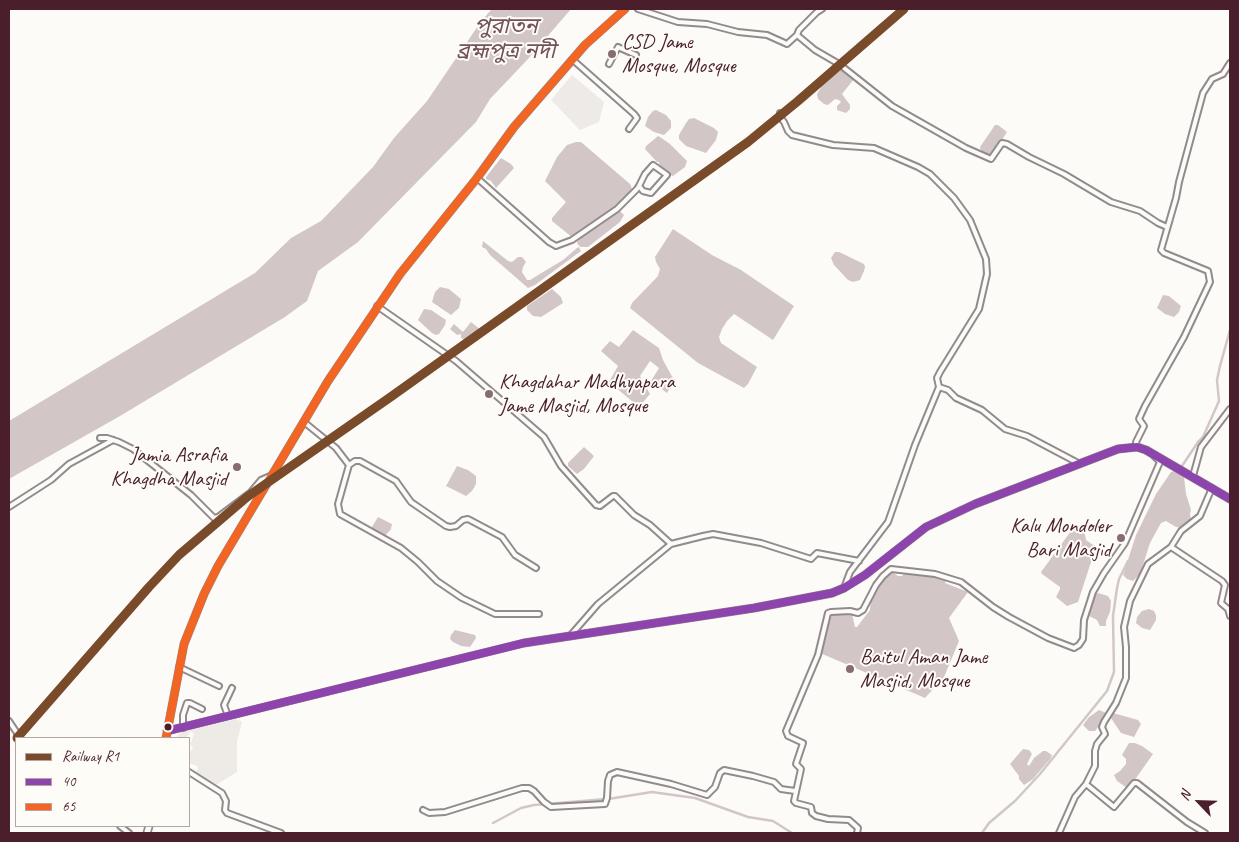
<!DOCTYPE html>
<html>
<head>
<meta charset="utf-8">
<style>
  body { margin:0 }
  #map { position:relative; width:1239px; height:842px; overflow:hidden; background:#fcfbf8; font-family:Caveat,sans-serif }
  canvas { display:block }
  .frame { position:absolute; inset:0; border:10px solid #4a1f2b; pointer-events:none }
  .legend { position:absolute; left:15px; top:737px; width:175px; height:90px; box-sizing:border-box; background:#fdfcf7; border:1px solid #b5a4a5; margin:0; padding:6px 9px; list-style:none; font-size:15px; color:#4a1f2b }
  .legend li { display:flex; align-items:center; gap:10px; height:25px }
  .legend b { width:25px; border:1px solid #b5a4a5 }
  .north { position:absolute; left:1174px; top:777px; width:50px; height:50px; -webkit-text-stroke:4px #fdfcf7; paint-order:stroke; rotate:294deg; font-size:14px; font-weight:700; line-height:20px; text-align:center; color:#4a1f2b }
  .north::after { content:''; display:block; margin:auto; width:18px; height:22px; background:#4a1f2b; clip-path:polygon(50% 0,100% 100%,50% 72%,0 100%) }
</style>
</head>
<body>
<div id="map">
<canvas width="1239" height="842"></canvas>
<div class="frame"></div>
<ul class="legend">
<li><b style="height:6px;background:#7a4b2a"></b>Railway R1</li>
<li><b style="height:6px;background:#8e44ad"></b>40</li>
<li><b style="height:6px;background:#f26522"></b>65</li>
</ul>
<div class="north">N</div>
</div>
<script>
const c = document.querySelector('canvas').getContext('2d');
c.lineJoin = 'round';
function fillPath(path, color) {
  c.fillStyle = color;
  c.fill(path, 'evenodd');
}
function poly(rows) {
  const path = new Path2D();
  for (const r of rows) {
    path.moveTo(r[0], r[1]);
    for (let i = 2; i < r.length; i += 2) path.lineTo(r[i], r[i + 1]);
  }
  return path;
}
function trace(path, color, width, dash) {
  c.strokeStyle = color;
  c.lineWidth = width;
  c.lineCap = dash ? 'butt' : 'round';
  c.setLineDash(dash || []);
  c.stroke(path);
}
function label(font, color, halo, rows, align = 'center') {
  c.font = font + ' Caveat,"Noto Sans Bengali",sans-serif';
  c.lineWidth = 4;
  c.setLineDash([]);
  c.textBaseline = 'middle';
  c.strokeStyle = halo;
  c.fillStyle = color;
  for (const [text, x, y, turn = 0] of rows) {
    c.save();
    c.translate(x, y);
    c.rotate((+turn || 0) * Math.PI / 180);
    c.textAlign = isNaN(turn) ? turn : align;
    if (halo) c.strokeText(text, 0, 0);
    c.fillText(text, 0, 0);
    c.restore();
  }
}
const built = poly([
  [236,719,242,722,237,742,237,772,216,785,189,771,189,769,196,772,198,769,197,766,189,763,189,753,193,748,190,744,194,734,191,731,186,738,176,738,181,732]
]);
const green = poly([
  [572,75,604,102,599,122,580,130,551,100]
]);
const water = poly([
  [492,9,571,9,528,59,490,99,476,122,358,242,318,271,307,301,285,317,120,416,9,479,9,421,255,273,291,238,321,221,373,167,394,138,427,101,482,20],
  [842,69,854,79,842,94,850,105,850,109,846,113,837,110,837,106,841,102,839,100,835,99,828,105,824,104,818,99,817,94,823,84],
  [656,110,666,115,671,121,671,128,664,135,654,132,645,126,648,117,653,111],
  [694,118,714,128,718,132,716,140,706,153,686,146,679,139,679,135,686,123,689,119],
  [995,125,998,125,1007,132,993,154,989,155,981,152,980,147],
  [658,136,660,137,670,144,687,161,685,167,673,176,669,174,659,164,659,162,657,162,645,149,646,146],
  [576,142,581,142,630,184,632,189,620,203,573,238,552,221,552,218,566,202,545,181,557,157,567,145],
  [501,158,511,164,514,168,496,188,491,181,486,179,486,177],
  [619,210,624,215,620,222,588,247,581,247,578,245,577,242,580,238],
  [673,229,712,255,741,270,794,306,773,340,734,314,727,321,722,329,719,337,721,343,757,367,748,384,744,388,698,363,630,308,632,303,658,276,660,269,656,262,655,257],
  [483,241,508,261,512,262,518,257,522,257,526,262,523,267,522,272,527,280,530,280,563,260,577,248,579,247,581,251,535,285,528,288,490,255,486,249,482,247],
  [835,252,839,252,864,264,865,267,864,271,860,280,853,282,848,280,834,265,831,258],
  [440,287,449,289,461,299,459,308,451,315,432,302,435,292],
  [552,289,561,297,563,303,541,317,533,316,527,310,527,306],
  [1163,295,1169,296,1181,306,1179,312,1174,317,1165,314,1157,308],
  [424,309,431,310,446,320,445,325,439,334,436,335,432,333,418,320],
  [471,322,481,330,467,341,461,338,461,334,457,335,450,329,454,324,463,332],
  [633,330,659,348,663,360,674,380,667,393,651,381,659,368,650,361,640,376,650,394,639,407,609,382,618,366,601,351,610,341,619,347],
  [584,447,594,456,584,469,577,474,568,466,568,463],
  [457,466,468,470,476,476,476,484,472,491,466,496,446,486],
  [1174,471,1183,474,1184,477,1186,494,1191,510,1190,514,1191,520,1183,528,1176,527,1166,521,1161,523,1150,543,1140,574,1133,581,1127,579,1123,575,1136,535,1156,494,1171,472],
  [378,517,392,524,391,529,385,536,372,529,372,527],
  [1076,527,1081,529,1085,534,1086,540,1096,547,1097,551,1091,562,1078,602,1067,606,1056,597,1060,589,1060,587,1042,574,1041,572,1071,531],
  [892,572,898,576,902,576,905,572,931,575,946,579,945,583,968,592,949,618,959,641,944,677,925,698,820,653,830,614,845,613,852,614,855,627,857,627,870,610,871,598,882,579],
  [1098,593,1108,596,1111,601,1110,612,1106,621,1106,626,1100,626,1097,620,1089,616,1093,596],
  [1149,609,1154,611,1156,615,1156,620,1150,630,1142,628,1136,623,1137,617,1142,611],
  [455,630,475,635,476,638,470,647,461,646,453,642,450,639,451,635],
  [1099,710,1106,713,1106,717,1095,731,1089,731,1083,725,1089,717],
  [1113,713,1138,720,1141,724,1134,737,1121,733,1111,718,1110,716],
  [1129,743,1135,743,1142,746,1153,754,1134,781,1129,788,1127,788,1117,781,1114,775,1120,771,1126,764,1126,759,1122,755],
  [1023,749,1029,750,1032,754,1027,764,1029,766,1034,758,1043,751,1046,751,1052,755,1051,758,1033,779,1024,785,1019,779,1019,776,1010,764]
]);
const canal = poly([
  [1180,469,1198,442,1203,437,1219,401,1217,380,1220,366,1230,330],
  [608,799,652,792,695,798,748,817,773,821,792,833],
  [547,804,606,799],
  [493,823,521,808,534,805,546,804],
  [982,833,989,823,1015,801,1040,774,1107,691,1114,672,1113,616,1117,588,1119,579,1128,561]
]);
const minor = poly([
  [638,9,678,22,707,24,738,32,767,35,787,44,797,35,815,50,839,64,892,106,966,148,991,159,1002,143,1007,144,1029,157,1064,174,1111,202,1140,211,1158,223,1167,227],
  [797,35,799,30,817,12,822,9],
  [573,60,634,114,637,118,629,129],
  [609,64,618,47,636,55],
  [780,113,780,117,784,122,788,131,792,135,833,145,874,148,918,167,930,174,954,198,970,220,986,259,987,274,979,309,940,372,937,378,939,387,915,445,888,522,850,572,844,588],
  [477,178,549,242,556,246,572,240,617,209,637,189,639,186,645,174,653,165,667,175,651,193,643,191,639,186],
  [377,306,456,361,544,437,561,466,596,505,600,506,613,496,615,496,634,515,650,525,671,544],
  [939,387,948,390,956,398,982,410,1005,429,1027,436,1080,464],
  [304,422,336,448,349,465,338,504,340,514,401,548,418,562,437,581,462,598,495,614,539,614],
  [100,438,107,438,119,442,133,449,191,495,214,518,218,517,250,493,261,480,270,476],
  [1137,447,1136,442,1144,426,1139,419,1145,406,1184,337,1210,282,1208,271,1164,253,1161,250,1176,198,1179,182,1203,93,1212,79,1223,74,1230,63],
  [349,465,355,461,360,461,396,481,411,502,446,526,450,527,456,526,463,520,468,519,502,537,515,555,536,568],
  [1193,476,1201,447,1230,409],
  [9,507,51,480,69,464,113,440],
  [1171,547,1222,581,1225,585,1221,603,1228,609,1230,616],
  [570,636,598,604,671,544,703,536,713,534,761,543,811,559,817,553,859,561],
  [179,667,219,686],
  [228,716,224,705,232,688],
  [9,721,17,733,17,738],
  [183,728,183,715,187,703,190,703,202,709],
  [189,772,222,793,226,801,225,810,227,813,281,833],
  [423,810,429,813,445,812,522,788,529,788,534,791,544,802,551,807,605,804,607,798,608,781,610,775,617,772,671,784,707,795,715,787,720,773,724,770,753,776,774,782,781,789,795,791],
  [120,826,129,833],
  [857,833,858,828,849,820,828,819,816,816,812,813,811,807,796,803,794,801,801,769,796,764,803,743,788,736,786,731,818,655,828,613,831,612,850,611,858,613,863,610,876,585,883,576,891,569,935,574,961,582,993,607,1009,617,1048,638,1074,648,1079,645,1083,639,1084,620,1093,592,1104,573,1125,543,1160,462,1154,456],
  [1059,833,1075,797,1086,784],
  [1205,833,1187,822,1137,783,1134,783,1114,807,1086,784,1095,766,1095,751,1097,744,1105,734,1102,727,1104,722,1116,703,1126,678,1126,647,1124,627,1130,601,1148,564,1171,547,1181,531,1200,516,1212,488]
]);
const highway = poly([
  [167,731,524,643,754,608,832,593,844,588,865,575,926,527,975,504,1118,449,1137,447,1146,450,1230,499],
  [166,738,184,644,204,594,218,566,328,381,400,274,477,178,514,127,585,45,625,9],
  [147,833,149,826]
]);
const bus1 = poly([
  [167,731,524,643,754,608,832,593,844,588,865,575,926,527,975,504,1118,449,1137,447,1146,450,1230,499]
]);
const bus2 = poly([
  [166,738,184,644,204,594,218,566,328,381,400,274,477,178,514,127,585,45,625,9]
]);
const rail1 = poly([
  [17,738,149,587,179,555,247,497,392,396,748,142,798,101,904,9]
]);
const markers = [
  [612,54,5,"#886c73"],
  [489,394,5,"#886c73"],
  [237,467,5,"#886c73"],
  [1121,538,5,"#886c73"],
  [850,669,5,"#886c73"],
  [168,727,4.5,"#4a1f2b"]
];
const poiNames = [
  ["CSD Jame",622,42],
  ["Mosque, Mosque",622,66],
  ["Khagdahar Madhyapara",499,382],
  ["Jame Masjid, Mosque",499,406],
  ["Jamia Asrafia",227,455,"right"],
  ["Khagdha Masjid",227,479,"right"],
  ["Kalu Mondoler",1111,526,"right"],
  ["Bari Masjid",1111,550,"right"],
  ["Baitul Aman Jame",860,657],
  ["Masjid, Mosque",860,681]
];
const waterNames = [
  ["পুরাতন",506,27],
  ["ব্রহ্মপুত্র নদী",506,52]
];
fillPath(built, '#eeebe7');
fillPath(green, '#eeeae8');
fillPath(water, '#d2c7c6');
trace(canal, '#d2c7c6', 2.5);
trace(minor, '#928a8b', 8);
trace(highway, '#928a8b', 9);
trace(minor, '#fbfbf9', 4);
trace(highway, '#fbfbf9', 5.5);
trace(bus1, '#8e44ad', 8);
trace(bus2, '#f26522', 8);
trace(rail1, '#7a4b2a', 9);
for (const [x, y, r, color] of markers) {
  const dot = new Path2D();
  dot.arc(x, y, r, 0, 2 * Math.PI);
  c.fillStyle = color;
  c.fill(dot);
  trace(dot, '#fdfcf7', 2);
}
label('21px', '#4a1f2b', '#fdfcf7', poiNames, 'left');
label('italic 22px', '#73525a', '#fdfcf7', waterNames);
</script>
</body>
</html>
